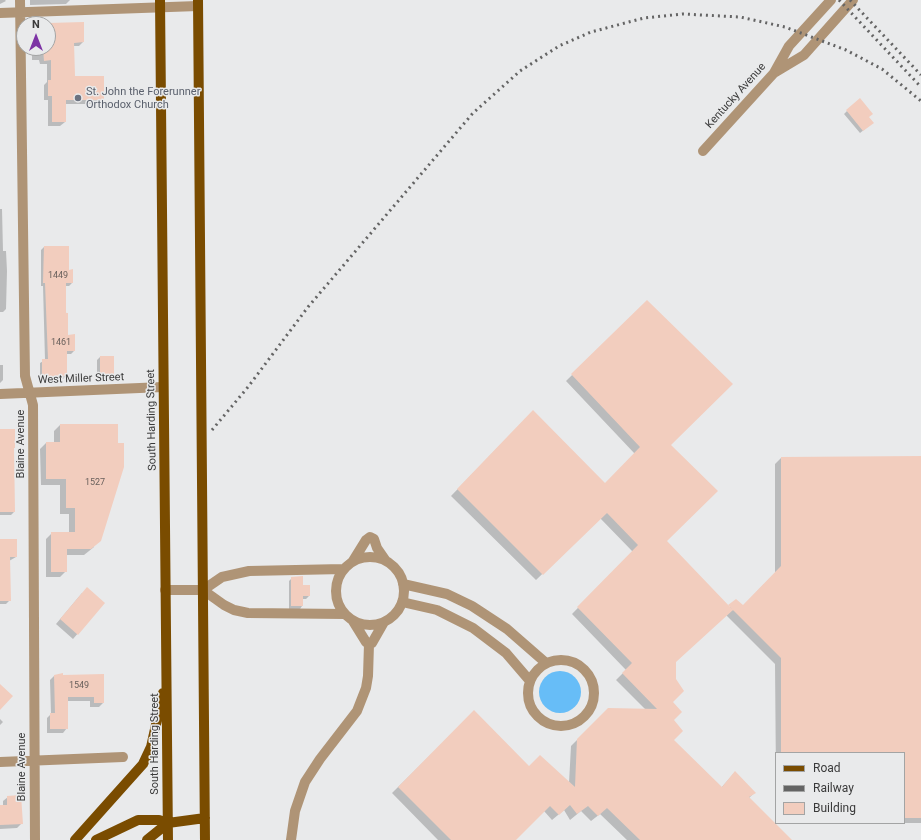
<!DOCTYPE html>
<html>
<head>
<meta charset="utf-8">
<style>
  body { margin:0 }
  #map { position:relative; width:921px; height:840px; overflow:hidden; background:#e9eaeb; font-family:Roboto,sans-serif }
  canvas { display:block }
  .legend { position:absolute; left:775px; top:752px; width:130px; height:72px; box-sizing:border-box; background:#e9eaeb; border:1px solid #a3a4a4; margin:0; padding:5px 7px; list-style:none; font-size:12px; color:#3a3a3a }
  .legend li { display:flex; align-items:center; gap:8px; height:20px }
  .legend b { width:20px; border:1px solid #a3a4a4 }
  .north { position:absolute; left:16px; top:16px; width:40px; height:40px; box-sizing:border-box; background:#e9eaeb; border:1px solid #a3a4a4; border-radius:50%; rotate:0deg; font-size:11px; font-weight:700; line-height:16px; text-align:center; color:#3a3a3a }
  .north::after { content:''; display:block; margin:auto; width:14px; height:18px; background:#7d33a5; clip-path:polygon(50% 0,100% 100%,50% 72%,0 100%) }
</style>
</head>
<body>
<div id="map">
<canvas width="921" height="840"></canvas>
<ul class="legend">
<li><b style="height:5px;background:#7a4c00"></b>Road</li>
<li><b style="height:5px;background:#646464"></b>Railway</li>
<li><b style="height:11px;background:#f2cdbe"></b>Building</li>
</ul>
<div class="north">N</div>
</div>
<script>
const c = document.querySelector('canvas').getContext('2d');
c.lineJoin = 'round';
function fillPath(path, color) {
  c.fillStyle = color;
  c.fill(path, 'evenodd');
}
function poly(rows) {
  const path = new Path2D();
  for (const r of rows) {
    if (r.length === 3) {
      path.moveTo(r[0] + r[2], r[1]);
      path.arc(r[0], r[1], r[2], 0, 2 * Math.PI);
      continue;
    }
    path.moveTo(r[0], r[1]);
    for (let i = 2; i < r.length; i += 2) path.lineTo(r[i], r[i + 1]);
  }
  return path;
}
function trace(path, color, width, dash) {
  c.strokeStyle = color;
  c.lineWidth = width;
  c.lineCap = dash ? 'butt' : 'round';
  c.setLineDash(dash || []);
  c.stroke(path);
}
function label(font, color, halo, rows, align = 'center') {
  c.font = font + ' Roboto,sans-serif';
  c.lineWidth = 3;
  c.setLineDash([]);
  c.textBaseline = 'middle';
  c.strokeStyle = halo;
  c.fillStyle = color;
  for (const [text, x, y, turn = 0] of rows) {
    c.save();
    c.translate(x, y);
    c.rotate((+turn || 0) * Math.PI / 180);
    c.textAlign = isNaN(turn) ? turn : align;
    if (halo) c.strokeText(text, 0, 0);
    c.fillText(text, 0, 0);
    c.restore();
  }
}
const water = poly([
  [560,692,21]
]);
const shadow = poly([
  [0,0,5,0,6,1,0,4],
  [30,0,70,0,66,4,30,5],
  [83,23,83,42,79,46,73,46,74,77,103,100,99,104,65,104,65,122,60,126,48,126,48,100,44,100,44,85,47,82,47,64,40,64,39,60,32,60,32,48,48,48,48,24,36,24],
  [847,111,868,117,870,125,860,133,844,114],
  [0,209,2,209,3,251,6,251,7,271,6,309,3,312,0,312],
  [44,247,68,247,68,271,72,283,69,286,65,286,67,336,74,351,71,354,66,354,66,376,63,379,40,379,40,363,45,360,43,286,41,286,41,250],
  [647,301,670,445,666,541,728,607,743,606,775,573,775,464,781,458,921,457,921,823,870,823,904,823,904,753,776,753,776,780,775,664,726,615,675,662,672,702,673,740,721,788,735,772,754,793,749,798,788,840,627,840,600,814,591,821,581,811,570,820,564,810,552,820,544,811,514,840,438,840,392,793,474,712,529,767,569,783,571,746,608,709,646,710,616,680,626,670,572,614,633,552,600,518,536,580,451,496,533,411,605,484,635,454,566,381],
  [100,357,113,374,110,377,97,377,97,360],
  [0,365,3,365,3,380,0,383],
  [0,412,0,430,14,430,14,512,11,515,0,515],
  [60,425,94,547,84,555,66,555,66,571,60,577,46,577,46,539,52,533,69,533,69,514,60,514,60,485,41,485,40,449,46,443,54,443,54,431],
  [0,540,16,540,16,557,9,561,10,600,6,604,0,604],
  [292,578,302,586,309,586,309,596,306,599,302,599,302,606,300,609,289,609,289,581],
  [82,593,104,603,73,639,56,624],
  [54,676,62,676,103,703,99,707,90,707,90,701,67,701,67,728,63,733,47,733,47,718,51,714,50,680],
  [0,719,3,722,0,725],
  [8,797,22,823,17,828,0,829,0,806,3,806,3,801]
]);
const building = poly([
  [84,22,84,42,74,43,75,76,104,76,104,100,66,100,66,122,52,122,52,96,48,96,48,80,51,80,51,60,44,61,43,48,48,48,48,23],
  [860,98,873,114,869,117,874,123,863,131,846,110],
  [44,246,69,246,69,270,73,269,73,283,66,283,66,313,68,313,68,335,75,334,75,351,67,351,67,376,42,376,42,359,48,359,45,283,43,283],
  [647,300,733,384,671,445,718,491,667,541,733,610,676,662,676,679,684,691,673,702,682,712,674,720,683,731,674,740,722,787,735,771,756,793,749,797,792,840,640,840,607,808,598,816,588,806,577,814,570,805,559,815,550,806,516,840,451,840,398,787,474,710,529,766,540,755,575,787,577,739,608,708,657,709,622,673,632,663,577,607,638,545,607,513,543,575,457,489,533,410,605,483,640,447,571,374],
  [100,356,114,356,114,374,100,374],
  [60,424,118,424,118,443,124,443,124,467,101,541,91,549,67,549,67,572,51,572,51,532,75,532,75,508,66,508,66,479,46,479,46,442,60,442],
  [0,429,15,429,15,448,14,448,15,512,0,512],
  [921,456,921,818,904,818,904,753,781,753,781,658,728,605,736,599,743,605,781,566,781,457],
  [0,539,17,539,17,557,10,557,11,601,0,601],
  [303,576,303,585,310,585,310,596,303,596,303,606,291,606,291,577],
  [87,587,105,603,78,635,60,619],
  [63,673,63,675,104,674,104,703,94,703,94,697,68,697,68,729,50,729,50,713,55,713,54,675],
  [0,684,13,696,0,710],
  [21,795,23,824,0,825,0,805,7,805,7,796]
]);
const minor = poly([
  [20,0,25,376,33,405,35,840],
  [0,13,198,6],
  [774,73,804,55,853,0],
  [703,151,774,73,789,46,831,0],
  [0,394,163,387],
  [370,591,34],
  [353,561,366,540,370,537,374,539,377,548,386,561],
  [403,584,447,594,472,606,507,629,546,663],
  [165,590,203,590,222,577,249,571,343,569],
  [203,590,224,605,234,610,248,613,345,614],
  [402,602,437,610,473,628,506,653,530,681],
  [353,621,366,642,369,644],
  [561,693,33],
  [0,762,123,757],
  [291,840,295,811,305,782,320,759,357,711,366,688,368,676,369,644,372,643,384,622]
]);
const major = poly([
  [160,0,168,840],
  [198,0,205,840],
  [75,840,143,764,151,747,163,693],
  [96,840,138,820,159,820,168,823,205,818],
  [147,840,168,823]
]);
const rail = poly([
  [839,0,921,87],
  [850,0,921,75],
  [212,430,248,387,308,307,473,113,520,71,559,46,591,32,644,18,683,14,740,17,785,27,846,50,882,69,921,101]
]);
const markers = [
  [78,98,4,"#6b7280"]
];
const numberNames = [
  ["1449",58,276],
  ["1461",61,343],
  ["1527",95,483],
  ["1549",79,686]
];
const worshipNames = [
  ["St. John the Forerunner",86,92],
  ["Orthodox Church",86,105]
];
const streetNames = [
  ["Kentucky Avenue",736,96,-48],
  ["West Miller Street",81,379,-2],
  ["South Harding Street",152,420,-91],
  ["Blaine Avenue",21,444,-90],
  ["South Harding Street",155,744,-90],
  ["Blaine Avenue",22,767,-90]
];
fillPath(water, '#67bdf7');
fillPath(shadow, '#0003');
fillPath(building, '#f2cdbe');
trace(minor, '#af9476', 10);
trace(major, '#7a4c00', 10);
trace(rail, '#646464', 3, [2, 4]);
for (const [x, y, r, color] of markers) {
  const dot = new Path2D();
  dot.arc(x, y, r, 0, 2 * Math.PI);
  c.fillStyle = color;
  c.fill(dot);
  trace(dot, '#e9eaeb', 1.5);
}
label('9px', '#685f5b', null, numberNames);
label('11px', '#5b616d', '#e9eaeb', worshipNames, 'left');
label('11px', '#3a3a3a', '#e9eaeb', streetNames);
</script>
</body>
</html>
